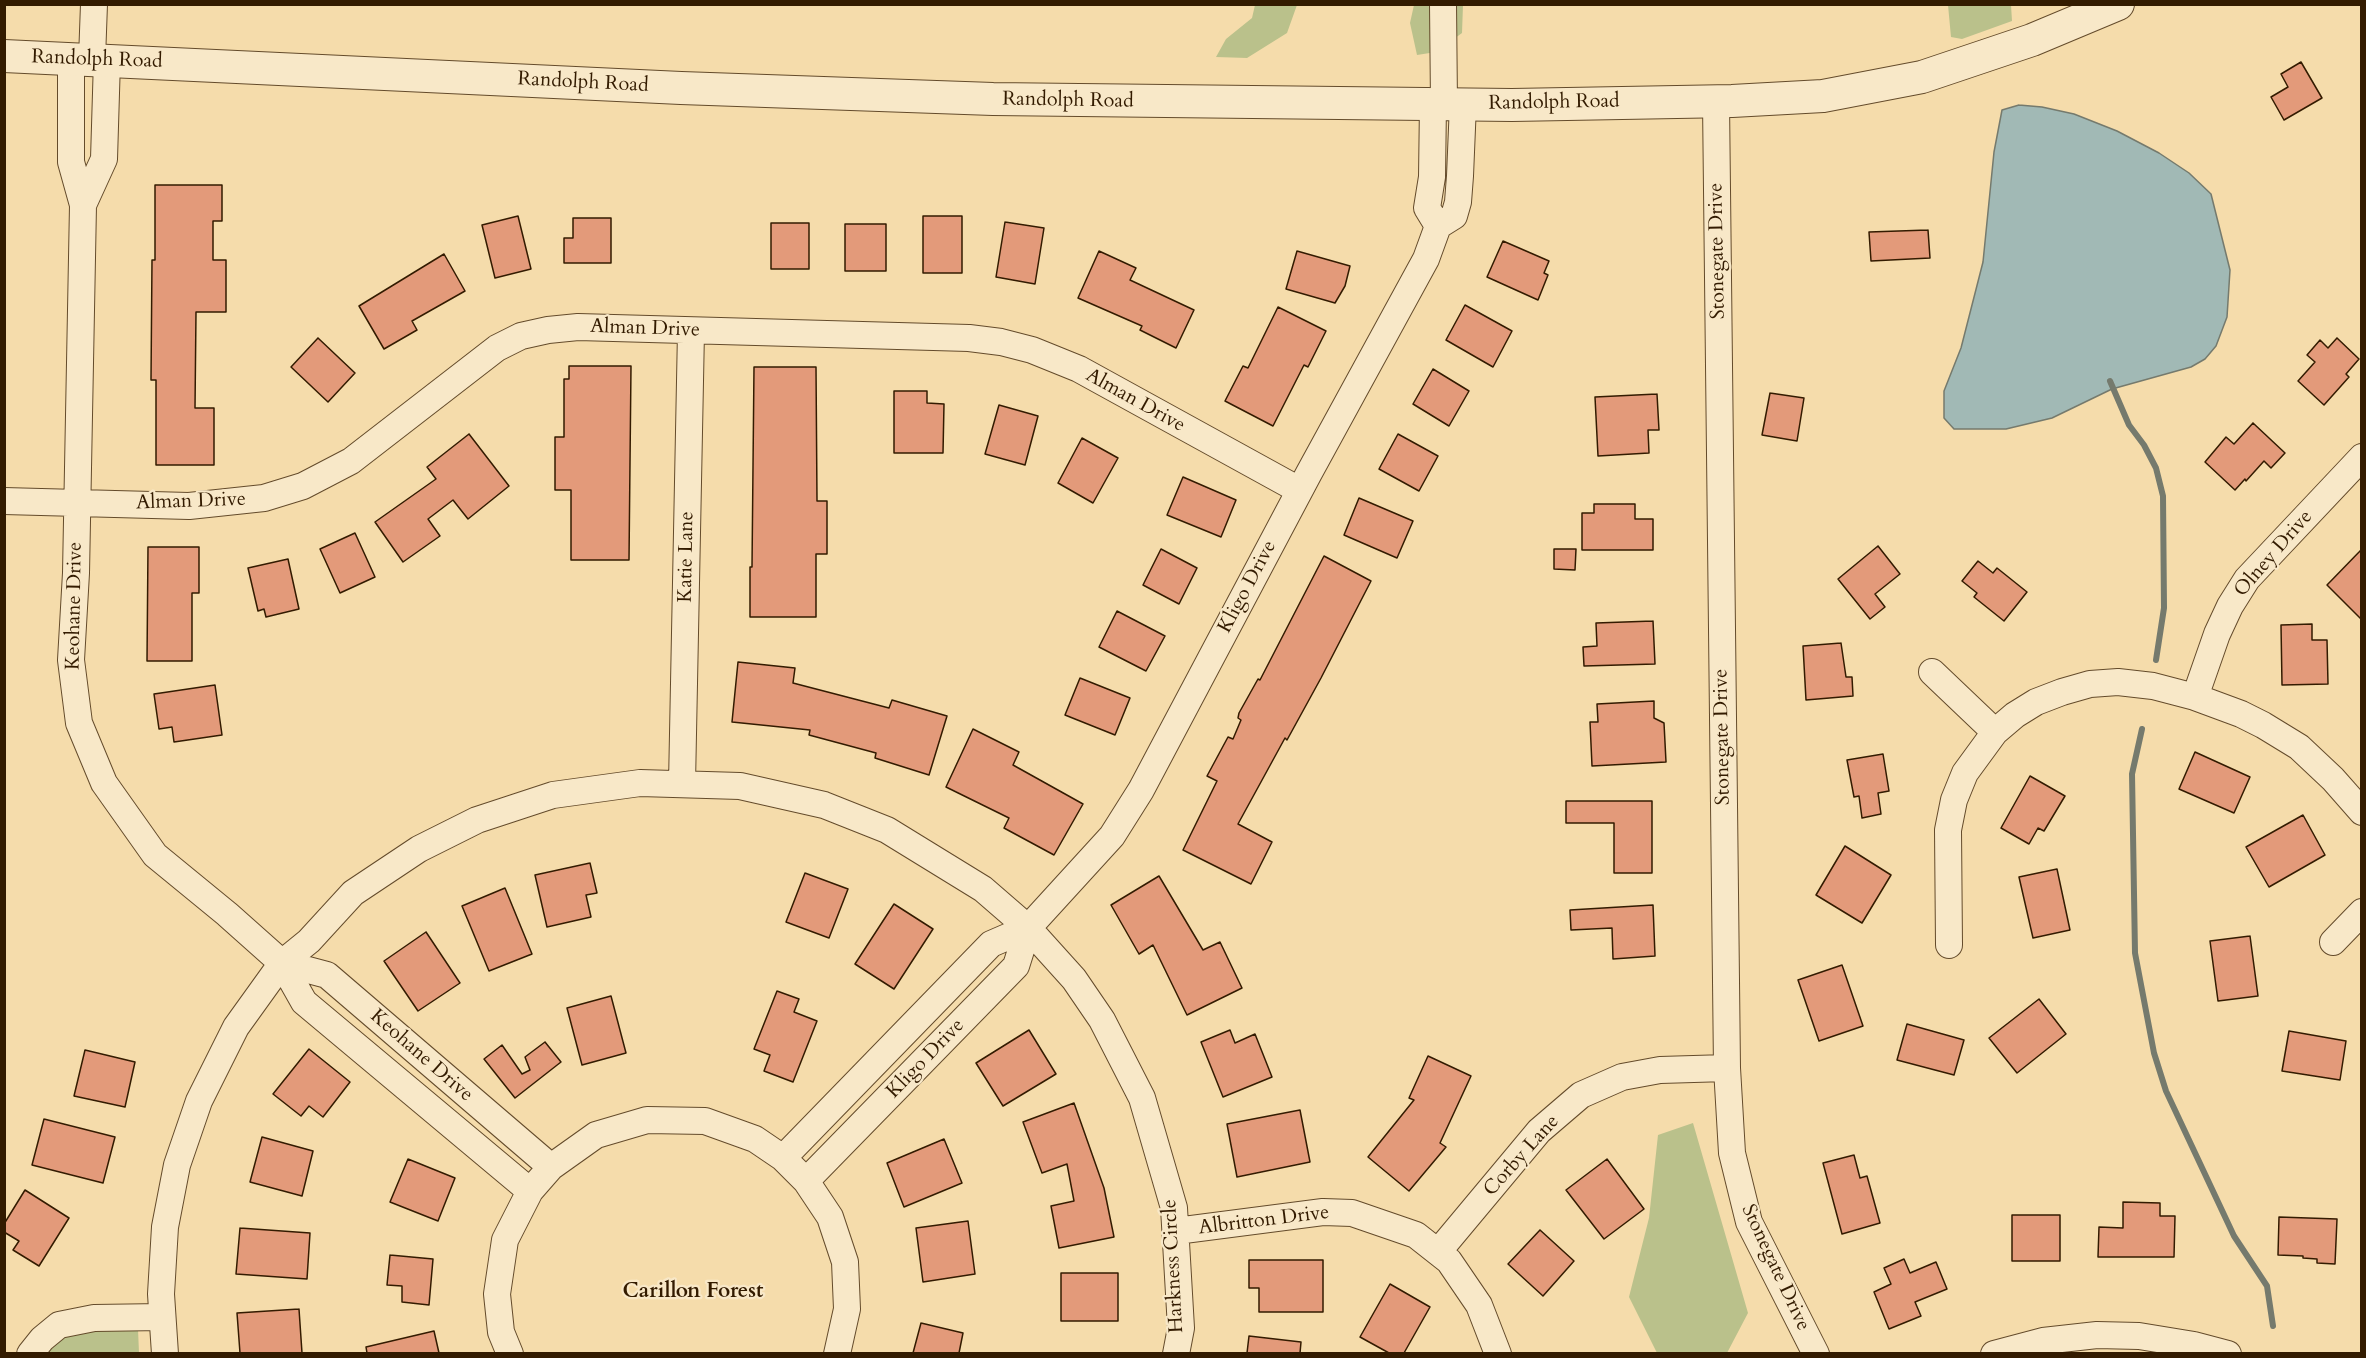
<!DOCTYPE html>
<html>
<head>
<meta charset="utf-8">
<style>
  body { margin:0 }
  #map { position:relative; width:2366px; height:1358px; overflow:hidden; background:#f5dcab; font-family:Cardo,serif }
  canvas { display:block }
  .frame { position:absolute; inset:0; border:6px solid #331b00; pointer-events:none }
</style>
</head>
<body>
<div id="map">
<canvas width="2366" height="1358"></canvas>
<div class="frame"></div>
</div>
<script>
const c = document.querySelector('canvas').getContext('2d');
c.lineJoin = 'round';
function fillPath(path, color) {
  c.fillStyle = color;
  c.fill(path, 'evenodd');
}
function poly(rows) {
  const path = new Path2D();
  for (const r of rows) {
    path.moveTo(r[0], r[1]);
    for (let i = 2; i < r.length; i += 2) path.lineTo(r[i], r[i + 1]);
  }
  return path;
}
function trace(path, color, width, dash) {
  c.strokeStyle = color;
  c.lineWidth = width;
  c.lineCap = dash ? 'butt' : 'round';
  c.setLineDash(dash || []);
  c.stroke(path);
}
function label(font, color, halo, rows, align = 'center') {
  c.font = font + ' Cardo,serif';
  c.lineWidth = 4.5;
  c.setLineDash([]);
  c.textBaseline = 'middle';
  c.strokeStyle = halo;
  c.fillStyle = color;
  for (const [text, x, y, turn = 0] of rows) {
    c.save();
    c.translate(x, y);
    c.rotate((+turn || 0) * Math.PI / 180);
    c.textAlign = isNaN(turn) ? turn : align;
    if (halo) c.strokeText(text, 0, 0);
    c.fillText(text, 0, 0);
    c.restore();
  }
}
const green = poly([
  [1255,5,1297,5,1287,33,1247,58,1216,57,1226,39,1252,18],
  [1414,5,1463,5,1462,33,1436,52,1417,55,1410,23],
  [1948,5,2011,5,2012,21,1962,39,1951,37],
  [1693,1123,1748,1313,1727,1353,1657,1353,1629,1297,1649,1218,1658,1135],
  [87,1329,138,1329,139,1353,43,1354,63,1337]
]);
const water = poly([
  [2019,105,2042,107,2074,114,2117,131,2159,153,2189,173,2211,194,2230,270,2227,317,2216,346,2205,359,2191,367,2112,389,2052,418,2006,429,1954,429,1944,418,1944,391,1961,348,1983,262,1994,152,2002,110,2019,105]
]);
const stream = poly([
  [2110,381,2129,425,2144,445,2156,468,2163,496,2164,608,2156,660],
  [2142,729,2132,774,2135,953,2154,1053,2166,1091,2234,1236,2267,1286,2273,1326]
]);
const building = poly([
  [2301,62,2322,98,2284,120,2271,97,2288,87,2281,74,2301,62],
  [155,185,222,185,222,221,213,221,213,260,226,260,226,312,196,312,195,408,214,408,214,465,156,465,156,380,151,380,152,260,155,260,155,185],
  [518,216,531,269,495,278,482,225,518,216],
  [923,216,962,216,962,273,923,273,923,216],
  [573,218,611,218,611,263,564,263,564,238,573,238,573,218],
  [1005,222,1044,228,1035,284,996,277,1005,222],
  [771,223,809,223,809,269,771,269,771,223],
  [845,224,886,224,886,271,845,271,845,224],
  [1928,230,1930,258,1871,261,1869,232,1928,230],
  [1503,241,1549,261,1544,273,1548,275,1538,300,1487,277,1503,241],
  [1099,251,1136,268,1130,280,1194,310,1176,348,1140,330,1142,326,1078,298,1099,251],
  [1297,251,1350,266,1345,286,1335,303,1286,289,1297,251],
  [444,254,465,291,412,321,417,330,384,349,359,306,444,254],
  [1465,305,1512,331,1493,367,1446,340,1465,305],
  [1278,307,1326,331,1308,367,1304,365,1273,426,1225,401,1243,366,1248,368,1278,307],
  [318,338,355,373,328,402,291,367,318,338],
  [2337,338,2359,359,2346,374,2349,377,2324,405,2298,381,2315,362,2307,355,2320,340,2328,348,2337,338],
  [569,366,631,366,629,560,571,560,571,490,555,490,555,437,564,437,564,379,569,379,569,366],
  [754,367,816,367,817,501,827,501,827,554,816,554,816,617,750,617,750,567,752,567,754,367],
  [1433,369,1469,391,1449,426,1413,404,1433,369],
  [894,391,927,391,927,403,944,404,943,453,894,453,894,391],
  [1770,393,1804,398,1797,441,1762,435,1770,393],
  [1657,394,1659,430,1648,430,1649,453,1598,456,1595,397,1657,394],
  [999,405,1038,416,1025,465,985,454,999,405],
  [2253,423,2285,453,2271,468,2264,461,2246,481,2245,479,2235,490,2205,462,2226,437,2234,444,2253,423],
  [469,434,509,486,468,519,453,500,428,519,440,536,403,562,375,522,436,479,427,467,469,434],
  [1398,434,1438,456,1419,491,1379,469,1398,434],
  [1082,438,1118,458,1093,503,1058,483,1082,438],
  [1183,477,1236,500,1221,537,1167,515,1183,477],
  [1359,498,1413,521,1397,558,1344,535,1359,498],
  [1594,504,1635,504,1635,519,1653,519,1653,550,1582,550,1582,513,1594,513,1594,504],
  [355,533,375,577,340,593,320,549,355,533],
  [1878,546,1900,574,1875,594,1885,607,1870,619,1838,579,1878,546],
  [148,547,199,547,199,593,192,593,192,661,147,661,148,547],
  [1161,549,1197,568,1179,604,1143,585,1161,549],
  [1554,549,1576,549,1575,570,1554,569,1554,549],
  [2361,550,2361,619,2327,585,2361,550],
  [1324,556,1371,581,1321,678,1287,740,1285,738,1238,824,1272,842,1251,884,1183,850,1217,781,1207,776,1228,737,1233,739,1241,720,1238,718,1239,713,1258,679,1260,680,1324,556],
  [288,559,299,609,266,617,264,609,258,611,248,568,288,559],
  [1978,561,1993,573,1997,568,2027,592,2004,621,1974,597,1977,593,1962,581,1978,561],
  [1117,611,1165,636,1146,671,1099,647,1117,611],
  [1653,621,1655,664,1584,666,1583,647,1597,646,1596,623,1653,621],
  [2312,624,2312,640,2327,640,2328,684,2282,685,2281,625,2312,624],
  [1841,643,1846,677,1852,677,1853,696,1806,700,1803,646,1841,643],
  [738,662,795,668,793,683,889,708,892,700,947,716,929,775,875,758,876,753,809,735,810,730,732,722,738,662],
  [1080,678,1130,698,1115,735,1065,715,1080,678],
  [215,685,222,735,174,742,172,727,159,729,154,694,215,685],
  [1654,701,1654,718,1664,723,1666,762,1592,766,1590,722,1598,722,1597,704,1654,701],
  [973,729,1019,752,1013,765,1083,804,1054,855,1004,828,1009,818,946,787,973,729],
  [2195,752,2250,777,2234,813,2179,789,2195,752],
  [1883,754,1889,791,1878,793,1881,814,1862,818,1859,796,1854,797,1847,760,1883,754],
  [2030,776,2065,796,2044,831,2038,828,2029,844,2001,828,2030,776],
  [1566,801,1652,801,1652,873,1614,873,1614,823,1566,823,1566,801],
  [2303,815,2325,855,2269,887,2246,847,2303,815],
  [1845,846,1891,875,1862,923,1816,895,1845,846],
  [590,863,597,893,586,895,591,917,547,927,535,875,590,863],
  [2057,869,2070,930,2033,938,2019,877,2057,869],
  [805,873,848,889,829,938,786,922,805,873],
  [1159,876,1203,950,1220,942,1242,988,1187,1015,1153,945,1139,954,1111,905,1159,876],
  [505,888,532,954,489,971,462,906,505,888],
  [894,904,933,929,894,989,855,964,894,904],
  [1653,905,1655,956,1613,959,1612,928,1571,930,1570,910,1653,905],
  [426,932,460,983,418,1011,384,961,426,932],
  [2250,936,2258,996,2218,1001,2210,941,2250,936],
  [1842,965,1863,1026,1819,1041,1798,980,1842,965],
  [777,991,799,999,794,1012,817,1021,793,1082,764,1071,770,1055,754,1049,777,991],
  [611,996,626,1053,582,1065,567,1008,611,996],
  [2039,999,2066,1034,2017,1073,1989,1038,2039,999],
  [1907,1024,1964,1040,1954,1075,1897,1060,1907,1024],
  [1029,1030,1056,1074,1003,1106,976,1063,1029,1030],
  [1230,1030,1235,1043,1255,1034,1272,1077,1223,1097,1201,1042,1230,1030],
  [2289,1031,2346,1041,2340,1080,2282,1071,2289,1031],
  [545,1042,561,1062,515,1098,484,1059,502,1045,522,1074,530,1070,525,1057,545,1042],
  [309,1049,350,1082,323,1117,309,1106,301,1116,273,1094,309,1049],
  [85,1050,135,1062,125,1107,74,1096,85,1050],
  [1428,1056,1471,1076,1440,1143,1446,1147,1409,1191,1368,1157,1414,1100,1409,1098,1428,1056],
  [1074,1103,1104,1188,1114,1237,1059,1248,1051,1206,1074,1201,1067,1164,1042,1173,1023,1122,1074,1103],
  [1300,1110,1310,1162,1237,1177,1227,1124,1300,1110],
  [44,1119,115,1137,103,1183,32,1165,44,1119],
  [262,1137,313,1151,302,1196,250,1182,262,1137],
  [944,1139,962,1183,904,1207,887,1163,944,1139],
  [1854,1155,1860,1178,1867,1176,1880,1223,1842,1234,1823,1163,1854,1155],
  [408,1159,455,1178,438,1221,390,1202,408,1159],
  [1607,1159,1644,1209,1604,1239,1566,1190,1607,1159],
  [25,1190,69,1218,39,1266,13,1250,19,1241,4,1232,4,1224,25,1190],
  [2123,1202,2160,1203,2160,1216,2175,1216,2174,1257,2098,1257,2099,1227,2123,1228,2123,1202],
  [2012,1215,2060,1215,2060,1261,2012,1261,2012,1215],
  [2279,1217,2337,1219,2335,1264,2317,1263,2317,1259,2303,1258,2303,1256,2278,1255,2279,1217],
  [968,1221,975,1274,923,1282,916,1228,968,1221],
  [240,1228,310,1233,307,1279,236,1274,240,1228],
  [1540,1230,1574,1261,1543,1296,1508,1264,1540,1230],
  [390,1255,433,1259,429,1305,402,1302,402,1286,387,1285,390,1255],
  [1904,1259,1910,1273,1936,1262,1947,1289,1915,1302,1921,1316,1889,1329,1874,1292,1891,1284,1884,1268,1904,1259],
  [1249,1260,1323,1260,1323,1312,1259,1312,1259,1288,1249,1288,1249,1260],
  [1061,1273,1118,1273,1118,1321,1061,1321,1061,1273],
  [1390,1284,1430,1307,1404,1353,1389,1353,1360,1337,1390,1284],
  [299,1309,302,1353,240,1353,237,1313,299,1309],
  [921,1323,963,1333,959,1353,913,1353,921,1323],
  [434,1331,439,1353,367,1353,366,1347,434,1331],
  [1249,1336,1301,1342,1300,1353,1247,1353,1249,1336]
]);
const minor = poly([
  [1443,4,1444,104],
  [71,58,71,162,83,205,76,573,71,660,79,723,104,783,155,855,227,914,282,963,304,1002,530,1191],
  [92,59,94,4],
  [1716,102,1727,1068,1732,1153,1749,1222,1816,1354],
  [1433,104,1432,177,1427,208,1438,226],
  [83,205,104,159,107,60],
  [4,501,189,506,264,498,303,486,351,461,497,348,521,336,548,330,578,327,969,338,1001,342,1032,350,1079,369,1299,490],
  [1932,672,1995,732],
  [2195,697,2217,634,2230,606,2247,579,2362,457],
  [682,784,691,331],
  [2333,942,2362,912],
  [1949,945,1948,830,1954,800,1965,773,1995,732,2015,715,2036,702,2062,692,2090,684,2118,682,2153,686,2195,697,2241,714,2263,725,2299,747,2333,779,2362,812],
  [282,963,327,975,551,1167],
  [783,1158,991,944,1028,928,1112,836,1141,790,1309,473,1426,259,1438,226,1454,216,1458,202,1460,176,1463,104],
  [806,1181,1016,966,1028,928],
  [1176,1231,1323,1212,1352,1213,1416,1235,1449,1261,1479,1305,1498,1354],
  [1438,1252,1539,1131,1581,1095,1622,1077,1660,1070,1727,1068],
  [30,1354,42,1339,59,1325,94,1318,162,1317],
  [165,1354,161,1294,165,1227,177,1165,199,1101,236,1027,282,963,309,941,353,893,419,849,477,820,553,795,640,783,740,786,824,805,887,830,983,889,1028,928,1074,979,1102,1020,1142,1098,1174,1208,1181,1328,1176,1354],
  [510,1354,501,1332,497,1294,505,1240,530,1191,551,1167,596,1135,647,1120,705,1121,755,1139,783,1158,806,1181,830,1217,845,1262,847,1309,837,1354],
  [1994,1354,2043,1341,2097,1335,2139,1336,2194,1345,2228,1354]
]);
const tertiary = poly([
  [4,56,681,88,993,99,1512,105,1732,101,1823,96,1922,77,2032,40,2118,4]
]);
const streetNames = [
  ["Randolph Road",97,60,2],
  ["Randolph Road",583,83,3],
  ["Randolph Road",1068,101,1],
  ["Randolph Road",1554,103,-1],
  ["Stonegate Drive",1718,251,-91],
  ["Alman Drive",645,329,2],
  ["Alman Drive",1135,401,29],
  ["Alman Drive",191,502,-2],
  ["Olney Drive",2274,554,-49],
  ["Katie Lane",687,557,-89],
  ["Kligo Drive",1248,587,-62],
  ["Keohane Drive",75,606,-89],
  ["Stonegate Drive",1723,737,-91],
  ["Keohane Drive",421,1056,41],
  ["Kligo Drive",926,1059,-46],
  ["Corby Lane",1522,1156,-48],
  ["Albritton Drive",1264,1221,-7],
  ["Harkness Circle",1174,1266,-93],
  ["Stonegate Drive",1775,1268,65]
];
const neighbourhoodNames = [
  ["Carillon Forest",693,1292]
];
fillPath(green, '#bac18b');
fillPath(water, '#a1b9b5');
trace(water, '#757a6d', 1.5);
trace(stream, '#757a6d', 6);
fillPath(building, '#e39a7a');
trace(building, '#331b00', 1.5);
trace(minor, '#644b2b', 28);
trace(tertiary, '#644b2b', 34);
trace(minor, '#f8e8c8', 26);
trace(tertiary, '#f8e8c8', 32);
label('20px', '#331b00', '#f8e8c8', streetNames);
label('bold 21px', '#331b00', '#f8e8c8', neighbourhoodNames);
</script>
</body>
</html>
